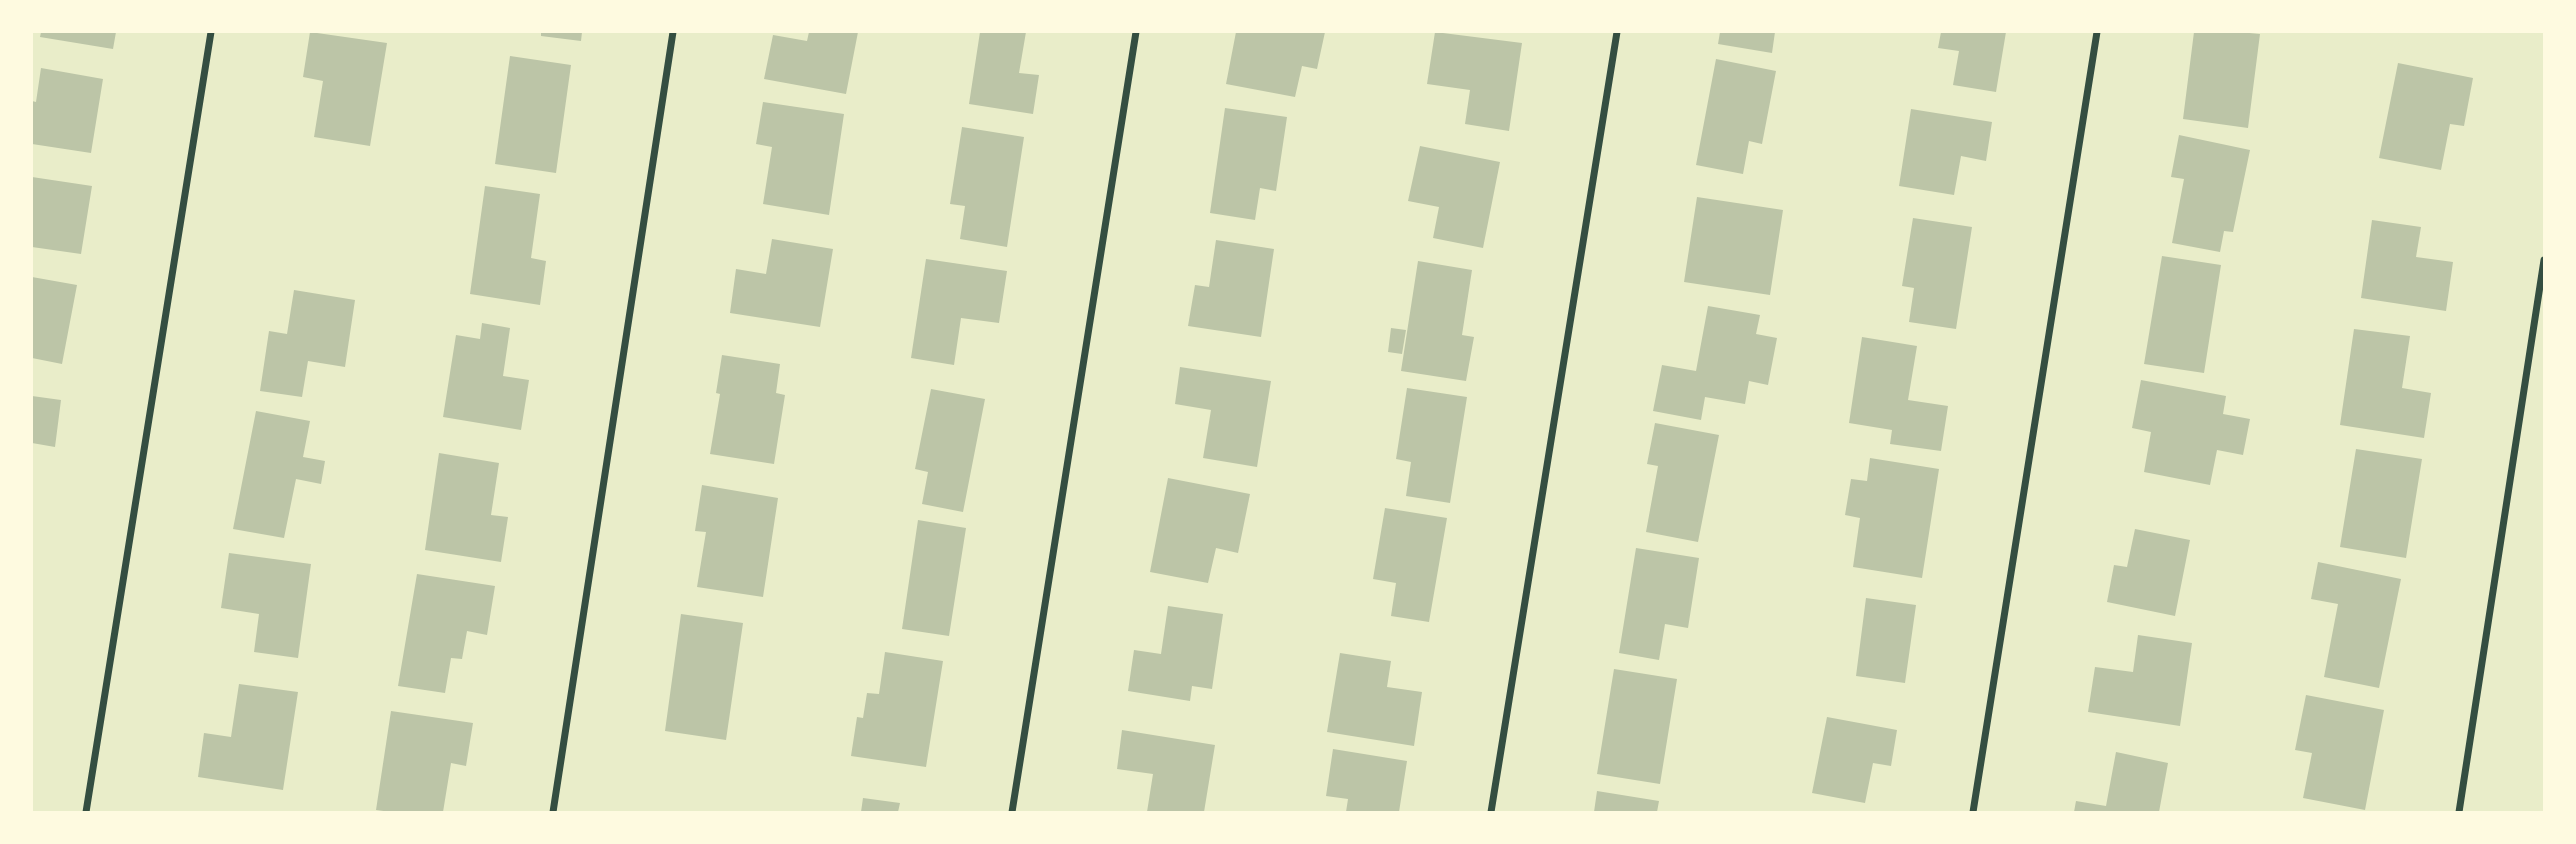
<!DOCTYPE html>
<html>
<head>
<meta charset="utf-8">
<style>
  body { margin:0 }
  #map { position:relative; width:2576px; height:844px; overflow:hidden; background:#e9edc9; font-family:Ubuntu,sans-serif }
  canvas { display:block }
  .frame { position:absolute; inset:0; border:33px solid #fefae0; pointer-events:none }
</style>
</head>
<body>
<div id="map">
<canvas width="2576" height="844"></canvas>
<div class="frame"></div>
</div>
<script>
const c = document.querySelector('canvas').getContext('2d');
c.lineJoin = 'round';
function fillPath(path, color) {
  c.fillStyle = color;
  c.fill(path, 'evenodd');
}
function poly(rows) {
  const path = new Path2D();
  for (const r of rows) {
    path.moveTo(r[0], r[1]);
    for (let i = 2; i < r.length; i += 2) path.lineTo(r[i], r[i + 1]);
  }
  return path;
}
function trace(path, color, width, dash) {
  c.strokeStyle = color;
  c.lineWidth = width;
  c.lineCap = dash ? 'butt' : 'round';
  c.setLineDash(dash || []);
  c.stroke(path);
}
const building = poly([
  [41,32,116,32,113,49,40,37],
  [310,32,387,43,370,146,314,137,323,81,303,77],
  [541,32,582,32,581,41,541,36],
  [809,32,858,32,846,94,764,79,773,35,807,41],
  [980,32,1026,32,1019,73,1039,75,1033,114,969,104],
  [1236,32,1325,32,1317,69,1302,66,1295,97,1226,84],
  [1435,32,1522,43,1509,131,1465,124,1470,90,1427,84],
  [1720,32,1775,32,1772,53,1718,44],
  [1941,32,2006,32,1996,92,1953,85,1959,51,1938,48],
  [2194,32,2239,32,2260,34,2248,128,2183,119],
  [510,56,571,65,556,173,495,164],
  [1716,59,1776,71,1762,144,1749,141,1743,174,1696,165],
  [2398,63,2473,78,2464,126,2450,124,2441,170,2379,158],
  [41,68,103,79,91,153,32,144,32,101,36,102],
  [763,102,844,114,829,215,763,204,772,147,756,144],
  [1225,108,1287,117,1276,191,1260,188,1255,220,1210,213],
  [1911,109,1992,122,1986,161,1961,156,1954,195,1899,186],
  [962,127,1024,137,1007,247,960,239,965,206,950,204],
  [2179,135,2250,150,2233,232,2224,231,2220,252,2172,243,2184,179,2171,177],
  [1420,146,1500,162,1483,248,1433,238,1439,207,1408,201],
  [32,177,92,186,81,254,32,247],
  [485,186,540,194,531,258,546,261,540,305,470,294],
  [1697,197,1783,210,1770,295,1684,282],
  [1913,218,1972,227,1956,329,1909,322,1914,288,1902,286],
  [2372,220,2421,227,2416,257,2453,262,2446,311,2361,298],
  [772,239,833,249,820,327,730,313,736,269,766,274],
  [1216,240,1274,249,1261,337,1188,326,1195,285,1209,287],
  [2162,256,2221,265,2204,373,2144,364],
  [926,259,1007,271,999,323,961,318,954,365,911,358],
  [1418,261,1472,270,1462,335,1474,337,1466,381,1401,371],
  [32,277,77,285,62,364,32,358],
  [294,290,355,300,345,367,308,361,302,397,260,391,269,331,287,334],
  [1708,306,1760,315,1756,334,1777,338,1768,385,1749,381,1745,404,1705,397,1701,420,1653,411,1662,365,1696,371],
  [482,323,510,328,503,376,529,380,521,430,443,417,456,335,480,339],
  [1391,328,1406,330,1402,354,1388,352],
  [2354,329,2410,336,2402,388,2431,393,2424,438,2340,425],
  [1862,337,1917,346,1908,400,1948,406,1941,451,1890,444,1892,430,1849,423],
  [722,355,780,364,776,393,785,395,774,464,710,454,720,394,716,393],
  [1180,367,1271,381,1257,467,1203,458,1211,410,1175,404],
  [2141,380,2226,396,2223,414,2250,419,2243,455,2217,450,2210,485,2144,472,2151,432,2132,428],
  [1407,388,1467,397,1450,503,1406,496,1411,462,1396,459],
  [931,389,985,399,963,512,922,504,928,472,915,469],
  [32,396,61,400,55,447,32,443],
  [256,411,310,421,303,457,325,461,321,484,296,479,284,538,233,529],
  [1655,423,1719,435,1698,542,1646,532,1658,466,1647,464],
  [2356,449,2422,459,2406,558,2340,547],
  [439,453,499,463,491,515,508,517,501,562,425,550],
  [1870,458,1939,469,1922,578,1853,567,1860,518,1845,515,1851,479,1867,481],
  [1168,478,1250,494,1238,553,1216,548,1208,583,1150,572],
  [702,485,778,498,763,597,697,587,706,532,695,531],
  [1385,508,1447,518,1429,622,1391,616,1396,583,1373,579],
  [918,520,966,528,949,636,902,629],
  [2135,529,2190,540,2175,616,2107,602,2114,565,2127,567],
  [1636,548,1699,558,1688,628,1665,624,1659,660,1619,653],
  [229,553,311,564,298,658,254,652,259,614,221,608],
  [2318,562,2401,579,2379,688,2324,677,2338,604,2311,599],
  [417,574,495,586,487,635,467,631,462,659,451,658,445,693,398,686],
  [1866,598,1916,605,1905,683,1856,676],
  [1168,606,1223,614,1212,689,1192,686,1190,701,1128,691,1134,650,1161,654],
  [681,614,743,623,726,740,665,731],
  [2138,635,2192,643,2180,726,2088,712,2095,667,2133,672],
  [885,652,943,661,926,767,851,756,857,717,863,718,867,693,879,694],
  [1340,653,1391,661,1387,687,1422,692,1414,746,1327,732],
  [1614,669,1677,679,1660,784,1597,774],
  [239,684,298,692,283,790,198,777,204,733,231,737],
  [2306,695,2384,710,2365,810,2303,798,2312,753,2295,750],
  [391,711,473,723,466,766,451,763,443,812,391,812,376,810],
  [1827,717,1897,730,1891,766,1873,763,1865,803,1812,793],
  [1122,730,1215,745,1204,812,1147,812,1153,774,1117,769],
  [1333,749,1407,761,1399,812,1346,812,1348,799,1326,796],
  [2116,752,2168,763,2159,812,2074,812,2076,801,2106,806],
  [1597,791,1659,801,1657,812,1594,812],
  [863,798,900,803,898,812,861,812]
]);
const minor = poly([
  [86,812,211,32],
  [553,812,673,32],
  [1012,812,1136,32],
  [1491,812,1617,32],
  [1973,812,2097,32],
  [2459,812,2544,260]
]);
fillPath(building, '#bcc5a7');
trace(minor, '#344e41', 7);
</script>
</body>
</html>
